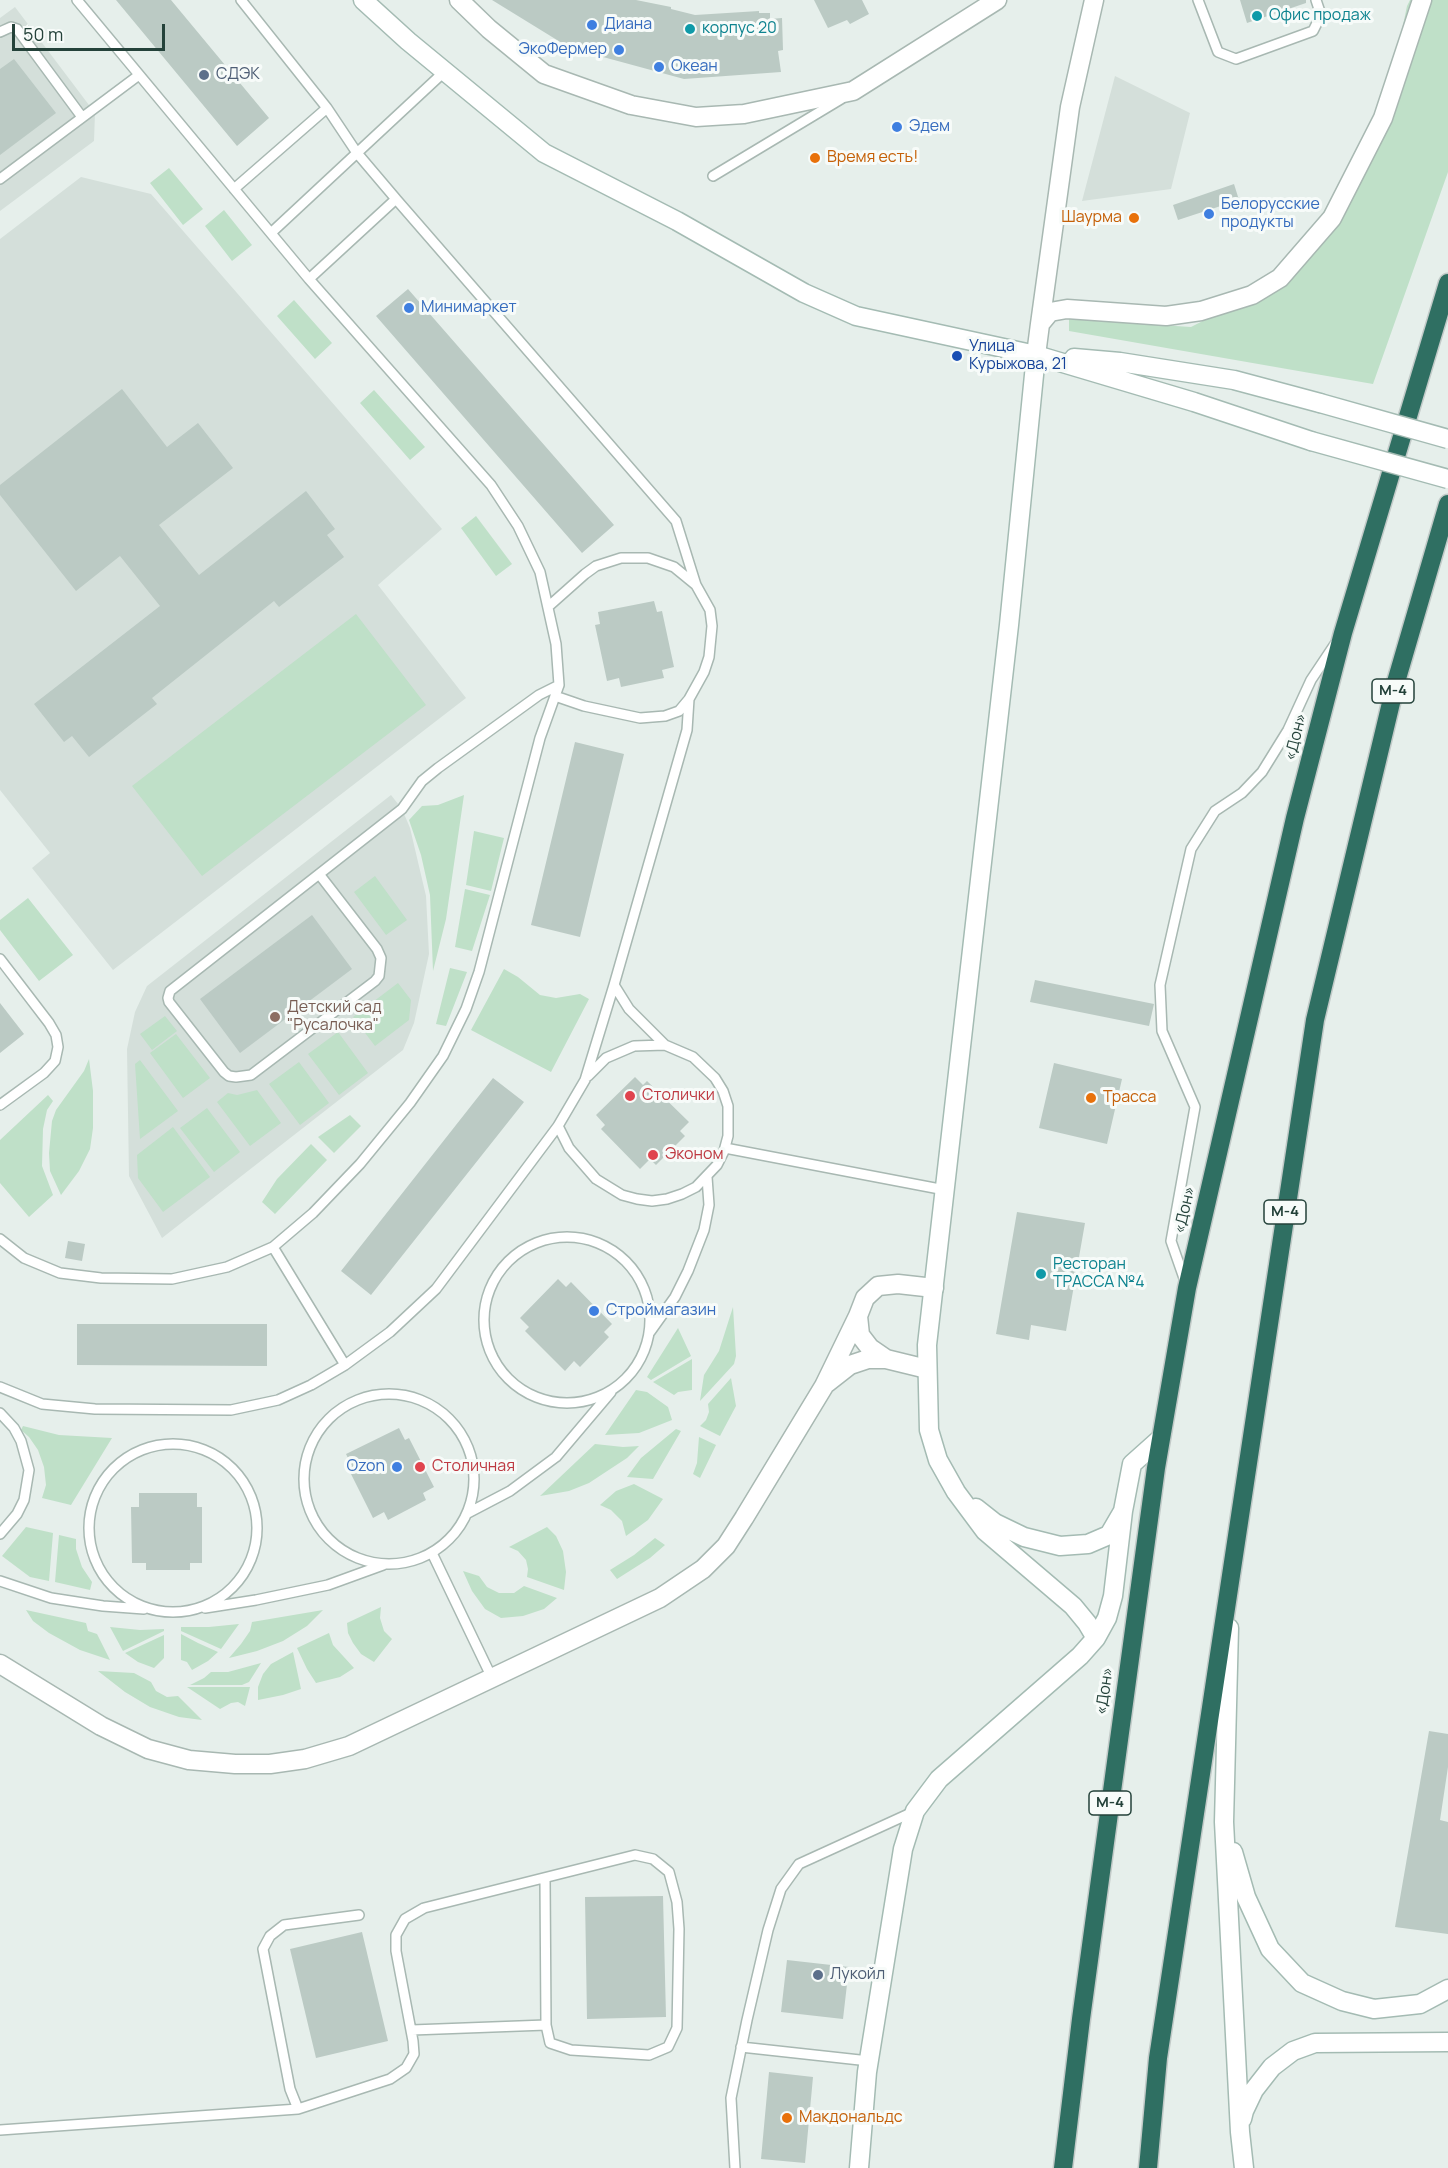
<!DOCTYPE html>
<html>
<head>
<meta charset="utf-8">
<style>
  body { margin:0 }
  #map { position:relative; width:1448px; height:2168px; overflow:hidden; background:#e6efeb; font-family:Manrope,sans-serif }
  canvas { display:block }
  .scale { position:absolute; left:12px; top:24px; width:153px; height:27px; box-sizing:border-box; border:3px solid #24423a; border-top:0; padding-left:8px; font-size:18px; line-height:21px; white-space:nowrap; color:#24423a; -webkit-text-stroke:4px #f7fbf9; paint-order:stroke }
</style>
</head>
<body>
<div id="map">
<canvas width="1448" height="2168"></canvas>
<div class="scale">50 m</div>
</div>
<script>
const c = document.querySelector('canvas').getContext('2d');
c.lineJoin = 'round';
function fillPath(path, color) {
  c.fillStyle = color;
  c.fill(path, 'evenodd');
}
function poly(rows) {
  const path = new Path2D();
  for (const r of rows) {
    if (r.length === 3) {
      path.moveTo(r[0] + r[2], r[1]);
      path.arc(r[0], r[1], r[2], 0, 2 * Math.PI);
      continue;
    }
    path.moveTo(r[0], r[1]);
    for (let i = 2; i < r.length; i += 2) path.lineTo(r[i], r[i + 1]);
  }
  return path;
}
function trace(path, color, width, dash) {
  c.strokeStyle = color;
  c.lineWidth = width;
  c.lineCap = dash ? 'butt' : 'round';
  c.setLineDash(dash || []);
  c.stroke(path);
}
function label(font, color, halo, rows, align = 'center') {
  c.font = font + ' Manrope,sans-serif';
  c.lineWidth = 6;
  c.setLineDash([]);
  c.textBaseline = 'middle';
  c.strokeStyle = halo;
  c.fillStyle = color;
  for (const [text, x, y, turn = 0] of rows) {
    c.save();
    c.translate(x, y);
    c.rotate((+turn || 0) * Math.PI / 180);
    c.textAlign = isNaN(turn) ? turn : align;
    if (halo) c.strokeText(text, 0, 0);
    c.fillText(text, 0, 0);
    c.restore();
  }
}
const built = poly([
  [15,7,95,113,94,141,0,211,0,18],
  [1115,76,1190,113,1171,189,1082,201],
  [81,177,151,194,442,529,378,585,466,698,113,970,32,868,50,853,0,790,0,239],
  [391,795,402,809,410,828,426,896,429,954,414,1023,403,1050,162,1238,129,1176,127,1049,135,1012,147,986]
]);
const green = poly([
  [1410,0,1448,0,1448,172,1373,384,1069,331,1069,319,1191,327,1281,281,1385,112,1407,6],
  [169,168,203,209,183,225,150,183],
  [224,210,252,245,232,261,205,226],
  [294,300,332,343,315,359,277,316],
  [374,390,425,447,410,460,360,403],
  [476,516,512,564,496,576,461,528],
  [356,614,426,705,202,876,132,786],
  [464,795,446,919,433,971,430,895,421,855,409,820,422,806,438,805],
  [474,831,504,838,491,891,466,885],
  [375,876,407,920,386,935,354,892],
  [465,889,490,895,472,951,455,947],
  [28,898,73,955,39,981,0,930,0,920],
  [450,968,467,972,446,1026,436,1024],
  [504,969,518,977,540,995,556,998,580,994,589,999,551,1072,471,1030],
  [398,983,411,1000,409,1020,375,1046,353,1017],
  [165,1016,177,1031,152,1050,140,1034],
  [338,1032,368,1073,339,1095,308,1054],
  [176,1034,210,1078,183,1098,150,1053],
  [89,1059,93,1091,93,1128,90,1149,79,1171,61,1195,50,1171,49,1153,52,1121,56,1110,84,1071],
  [140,1060,178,1111,140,1139,135,1064],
  [299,1062,329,1103,300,1125,269,1084],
  [257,1090,281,1123,250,1146,217,1102,228,1093,237,1095],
  [48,1095,53,1101,47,1110,43,1129,42,1166,53,1195,29,1217,0,1183,0,1140],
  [207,1108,240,1152,214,1172,180,1128],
  [350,1115,361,1126,334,1153,318,1137],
  [173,1127,210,1177,163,1212,138,1178,137,1155],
  [311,1144,327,1160,275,1214,262,1202,277,1179],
  [733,1307,736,1356,734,1364,700,1401,704,1375,719,1351],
  [678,1328,691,1356,651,1380,647,1377],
  [692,1359,692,1390,678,1392,674,1395,653,1382],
  [731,1378,736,1406,720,1436,700,1426,706,1420,709,1412,708,1404],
  [636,1390,647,1392,668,1407,672,1420,639,1433,605,1435],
  [23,1426,59,1435,112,1438,71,1505,42,1498,46,1485,44,1467,38,1450,29,1437,21,1430],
  [676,1429,681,1431,653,1479,627,1477,641,1458],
  [699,1437,716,1445,700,1478,693,1474,697,1463],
  [595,1444,623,1447,639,1446,627,1458,589,1483,569,1491,540,1496],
  [634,1484,663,1499,648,1520,626,1536,622,1521,611,1510,600,1505,616,1491],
  [26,1527,53,1533,49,1581,30,1577,2,1556],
  [547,1527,556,1536,563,1551,566,1572,564,1590,527,1577,528,1569,526,1560,518,1551,509,1547],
  [59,1535,76,1539,76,1549,82,1567,92,1582,90,1590,55,1582],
  [655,1538,665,1545,650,1558,617,1579,610,1570,634,1555],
  [463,1571,479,1576,487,1587,499,1593,514,1593,524,1586,557,1598,544,1609,523,1616,501,1618,485,1609,472,1591],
  [381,1607,380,1618,384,1631,392,1639,374,1662,361,1654,353,1643,348,1633,347,1623],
  [26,1610,86,1623,88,1631,97,1634,110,1660,80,1650,49,1633,33,1621],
  [323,1610,307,1626,283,1641,257,1651,229,1658,241,1644,250,1631,252,1622],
  [239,1624,221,1649,181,1631,181,1627,209,1627],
  [110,1627,140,1630,164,1629,164,1631,123,1651],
  [329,1633,333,1645,354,1668,340,1677,316,1683,307,1669,297,1648],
  [181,1634,198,1643,218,1652,208,1661,192,1670,187,1662,181,1660],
  [164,1635,164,1658,154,1668,138,1662,125,1653],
  [293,1652,301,1689,283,1695,258,1700,258,1687,263,1674,271,1664],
  [261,1663,249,1682,242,1685,190,1685,204,1678,211,1672,228,1672],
  [98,1671,134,1673,151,1682,156,1691,167,1697,178,1696,202,1720,179,1717,150,1707,125,1692],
  [187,1687,250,1687,245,1706,238,1702,231,1703,220,1709]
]);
const building = poly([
  [116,0,171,0,269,118,237,146],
  [492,0,636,0,671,7,671,9,695,15,759,11,759,13,770,13,770,19,782,18,783,50,778,51,781,72,684,79,570,48],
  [814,0,862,0,869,14,850,24,847,20,828,28],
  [1240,0,1306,0,1306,3,1247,23],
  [14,59,56,113,0,155,0,69],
  [1234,184,1239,200,1178,220,1173,205],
  [408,289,614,525,582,553,376,316],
  [122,389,167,447,198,423,233,468,159,525,199,575,306,491,335,529,327,535,344,557,279,607,274,601,152,698,157,704,89,757,72,736,64,742,34,704,160,606,120,556,76,591,0,495,0,485],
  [654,601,657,612,662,611,674,667,662,670,664,678,621,687,619,678,607,681,595,625,600,624,598,612],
  [575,742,624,754,580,937,531,925],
  [312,915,352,969,240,1053,200,999],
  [1035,980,1154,1004,1149,1026,1030,1002],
  [0,1003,24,1034,0,1053],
  [1054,1063,1122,1079,1107,1144,1039,1128],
  [635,1077,643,1085,647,1081,689,1122,680,1131,685,1136,656,1165,650,1159,640,1169,601,1129,605,1125,596,1115],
  [493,1078,524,1102,371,1295,341,1271],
  [1017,1212,1085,1223,1066,1331,1031,1325,1029,1340,996,1334],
  [68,1241,85,1244,82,1261,65,1258],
  [558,1279,566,1287,571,1282,612,1324,604,1332,609,1337,580,1367,574,1361,565,1371,525,1331,529,1327,520,1318],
  [77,1324,267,1324,267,1366,77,1365],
  [399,1428,405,1440,409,1438,434,1487,423,1493,426,1500,388,1520,384,1512,373,1518,348,1468,352,1466,346,1454],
  [139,1493,197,1493,197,1507,202,1507,202,1563,190,1563,190,1570,146,1570,146,1563,132,1563,131,1507,139,1507],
  [1429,1731,1448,1734,1448,1767,1440,1820,1448,1822,1448,1934,1395,1927],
  [663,1896,666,2017,587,2019,585,1897],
  [362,1932,388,2041,316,2058,290,1949],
  [787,1960,849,1967,843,2019,781,2012],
  [769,2072,813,2077,805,2163,761,2159]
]);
const lane = poly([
  [77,0,309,279,396,199,676,521,696,585],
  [241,0,327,108,357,153,396,199],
  [1198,0,1218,52,1236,59,1313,31,1321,15,1316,0],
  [0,32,11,27,17,29,82,117],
  [713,176,841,99],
  [0,179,139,75],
  [234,189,327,108],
  [271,233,444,72],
  [309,279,491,485,518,526,540,572,556,644,559,685,539,695,438,768,422,781,402,809,170,991,168,998,169,1002,224,1072,229,1076,236,1077,251,1075,375,981,379,976,381,958,377,949,319,874],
  [549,606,585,574,596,566,621,558,648,558,674,567,696,585,710,610,712,626,709,657,704,672,689,699,679,711,665,716,640,718,584,706,555,696],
  [0,959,49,1023,56,1035,58,1047,55,1061,44,1073,0,1105],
  [614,985,629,1009,665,1045],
  [558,1126,569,1148,596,1179,622,1195,637,1199,652,1201,667,1199,682,1194,696,1187,717,1165,724,1151,728,1136,728,1106,723,1091,715,1078,693,1057,665,1045,634,1046,606,1058,588,1076],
  [725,1148,945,1190],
  [567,1320,83],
  [0,1239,24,1258,60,1273,101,1278,172,1279,227,1267,273,1247,313,1213,360,1164,410,1103,443,1056,466,1009,479,972,540,738,559,685],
  [273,1247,345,1365],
  [1185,1281,1171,1241,1195,1107,1162,1031,1160,985,1191,849,1215,811,1242,793,1262,772,1288,730,1311,680,1335,644],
  [650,1332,675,1297,688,1271,704,1230,709,1205,707,1177],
  [0,1387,42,1404,95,1409,231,1410,278,1400,311,1385,345,1365,390,1332,436,1289,558,1126,585,1080,614,985,687,730,689,699],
  [389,1479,85],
  [0,1413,14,1428,21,1441,29,1470,24,1500,17,1514,0,1534],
  [173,1528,84],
  [468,1513,510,1491,556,1457,611,1392],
  [432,1553,492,1678],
  [0,1581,51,1598,103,1606,144,1609],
  [205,1608,256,1600,328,1585,383,1565],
  [359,1915,284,1925,270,1936,263,1949,290,2089,298,2109,390,2079,406,2068,414,2054,413,2041,396,1951,396,1935,405,1919,424,1908,635,1855,653,1859,669,1872,677,1902,679,1929,677,2028,668,2047,649,2055,571,2050,550,2043,546,2025,545,1878],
  [412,2030,546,2025],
  [741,2047,869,2061],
  [0,2130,298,2109],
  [735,2168,731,2098,747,2020,768,1930,781,1889,799,1864,913,1812]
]);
const street = poly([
  [459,0,489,29,544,74,631,105,696,117,744,114,853,91,997,0],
  [1040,324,1070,107,1094,0],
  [1036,355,1040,324,1050,312,1067,309,1166,316,1201,311,1252,295,1280,278,1332,218,1383,118,1422,0],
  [858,1316,865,1298,878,1286,898,1284,934,1288],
  [827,1383,850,1365,868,1359,886,1359],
  [0,1664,101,1726,148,1749,189,1760,235,1764,270,1764,305,1759,349,1746,660,1598,703,1569,726,1546,744,1518,824,1386,858,1316,860,1335,870,1348,886,1359,927,1369]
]);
const secondary = poly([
  [363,0,408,41,544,153,677,221,804,293,856,316,1036,355,1194,402,1311,441],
  [1036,355,1009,625,927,1345,929,1430,938,1460,956,1492,985,1531,1073,1606,1087,1623,1096,1638],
  [1074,358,1120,362,1234,380,1320,403],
  [976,1508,995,1523,1024,1537,1060,1546,1088,1544,1109,1535,1123,1511,1132,1464,1160,1439],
  [1229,1628,1224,1822,1240,2132,1244,2168],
  [1233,1852,1246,1897,1270,1949,1302,1983,1342,2001,1374,2009,1420,2004,1448,1989],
  [1242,2119,1244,2111,1254,2090,1272,2067,1293,2051,1315,2043,1448,2042],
  [859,2168,867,2072,903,1849,915,1811,939,1779,1080,1656,1096,1638,1107,1618,1113,1596,1123,1511]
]);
const highway = poly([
  [1063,2168,1081,2019,1156,1468,1187,1288,1295,818,1343,633,1448,283],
  [1148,2168,1158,2058,1315,1020,1396,682,1448,504]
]);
const secondaryBridge = poly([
  [1320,403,1448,439],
  [1311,441,1448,479]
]);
const markers = [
  [1257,16,6,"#0f9aa8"],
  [592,25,6,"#3f7fe0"],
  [690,29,6,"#0f9aa8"],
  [619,50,6,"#3f7fe0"],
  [659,67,6,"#3f7fe0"],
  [204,75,6,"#5c6f8a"],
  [897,127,6,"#3f7fe0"],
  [815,158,6,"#e8710a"],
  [1209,214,6,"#3f7fe0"],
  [1134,218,6,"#e8710a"],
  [409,308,6,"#3f7fe0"],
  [957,356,6,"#1a4fb4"],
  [275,1017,6,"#8d6e63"],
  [630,1096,6,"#e0444e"],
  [1091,1098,6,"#e8710a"],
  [653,1155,6,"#e0444e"],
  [1041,1274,6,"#0f9aa8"],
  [594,1311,6,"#3f7fe0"],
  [397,1467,6,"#3f7fe0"],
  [420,1467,6,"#e0444e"],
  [818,1975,6,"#5c6f8a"],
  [787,2118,6,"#e8710a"]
];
const shields = [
  [1393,691,42],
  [1285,1212,42],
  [1110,1803,42]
];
const shieldNames = [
  ["М-4",1393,691],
  ["М-4",1285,1212],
  ["М-4",1110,1803]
];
const cultureNames = [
  ["Офис продаж",1269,16],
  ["корпус 20",702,29],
  ["Ресторан",1053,1265],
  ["ТРАССА №4",1053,1283]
];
const shopNames = [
  ["Диана",604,25],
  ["ЭкоФермер",607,50,"right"],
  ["Океан",671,67],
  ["Эдем",909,127],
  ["Белорусские",1221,205],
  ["продукты",1221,223],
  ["Минимаркет",421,308],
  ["Строймагазин",606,1311],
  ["Ozon",385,1467,"right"]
];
const serviceNames = [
  ["СДЭК",216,75],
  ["Лукойл",830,1975]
];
const foodNames = [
  ["Время есть!",827,158],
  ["Шаурма",1122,218,"right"],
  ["Трасса",1103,1098],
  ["Макдональдс",799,2118]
];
const transitNames = [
  ["Улица",969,347],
  ["Курыжова, 21",969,365]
];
const streetNames = [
  ["«Дон»",1296,737,-76],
  ["«Дон»",1185,1210,-77],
  ["«Дон»",1105,1691,-82]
];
const educationNames = [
  ["Детский сад",287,1008],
  ["\"Русалочка\"",287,1026]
];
const healthNames = [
  ["Столички",642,1096],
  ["Эконом",665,1155],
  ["Столичная",432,1467]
];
fillPath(built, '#d4dfda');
fillPath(green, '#bfe0c8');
fillPath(building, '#bbcac4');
trace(lane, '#a8b8b2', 12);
trace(street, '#a8b8b2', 21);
trace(secondary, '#a4bbb3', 21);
trace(highway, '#c2cac8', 21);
trace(lane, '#fff', 9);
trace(street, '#fff', 18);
trace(secondary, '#fff', 18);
trace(highway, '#2f6f62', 18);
trace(secondaryBridge, '#a4bbb3', 21, []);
trace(secondaryBridge, '#fff', 18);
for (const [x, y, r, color] of markers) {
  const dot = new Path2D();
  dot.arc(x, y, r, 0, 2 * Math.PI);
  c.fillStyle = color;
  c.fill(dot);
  trace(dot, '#f7fbf9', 2);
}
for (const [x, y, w] of shields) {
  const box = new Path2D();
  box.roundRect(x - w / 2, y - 12, w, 24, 4.5);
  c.fillStyle = '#f7fbf9';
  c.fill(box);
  trace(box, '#24423a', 1.5);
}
label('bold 15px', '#24423a', null, shieldNames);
label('16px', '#0d838f', '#f7fbf9', cultureNames, 'left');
label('16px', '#366cbe', '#f7fbf9', shopNames, 'left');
label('16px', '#4e5e75', '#f7fbf9', serviceNames, 'left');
label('16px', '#c56008', '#f7fbf9', foodNames, 'left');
label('16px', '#164399', '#f7fbf9', transitNames, 'left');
label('16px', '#24423a', '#f7fbf9', streetNames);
label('16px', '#785e54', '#f7fbf9', educationNames, 'left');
label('16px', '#be3a42', '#f7fbf9', healthNames, 'left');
</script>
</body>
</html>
